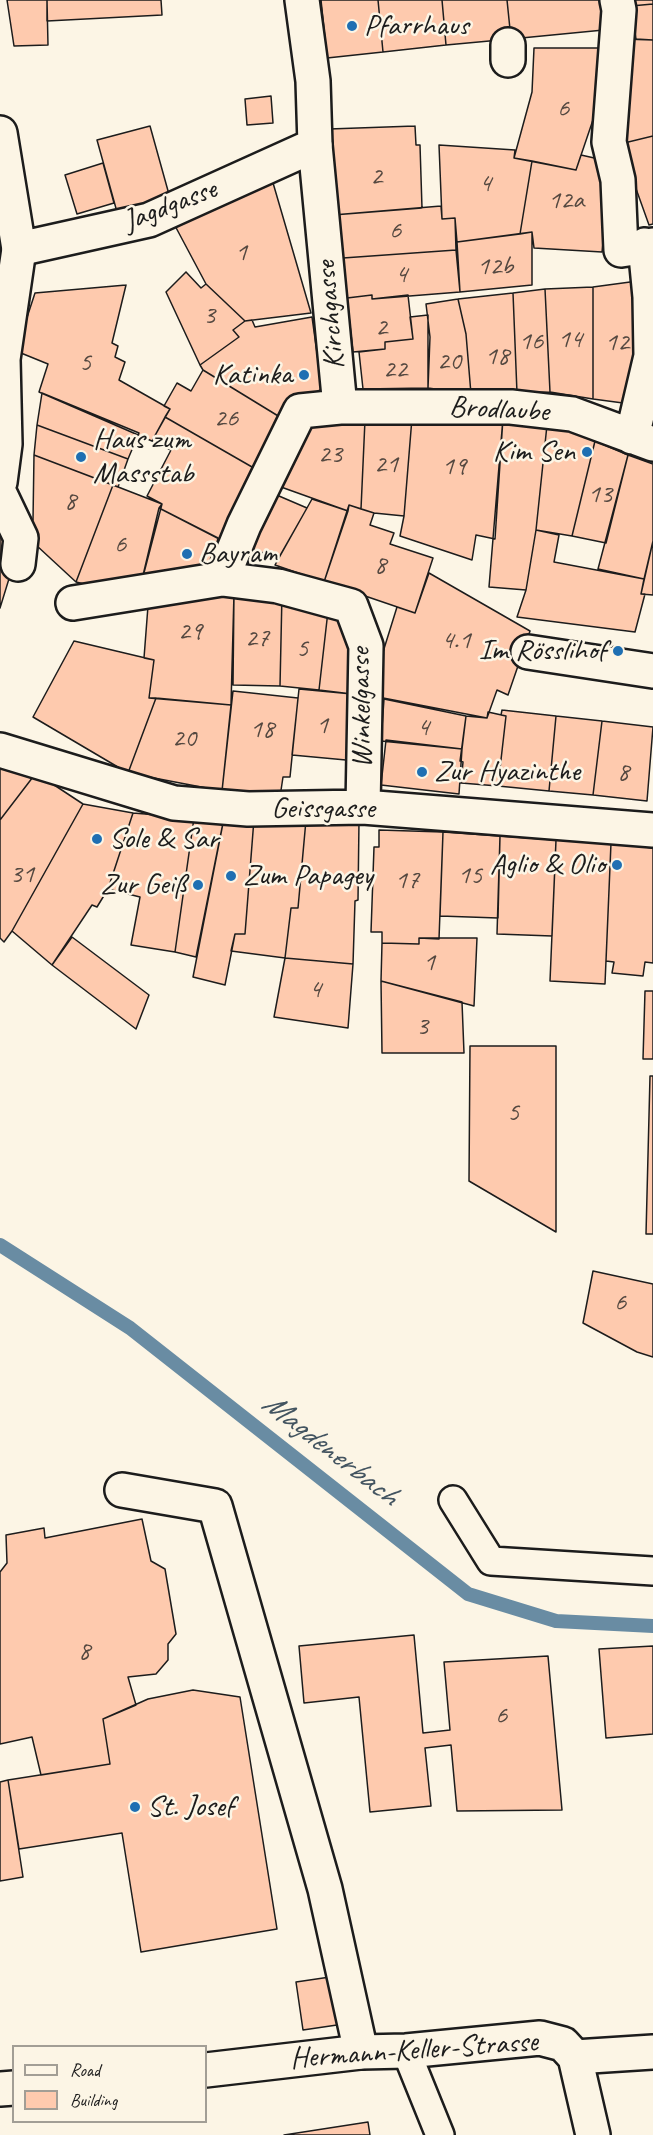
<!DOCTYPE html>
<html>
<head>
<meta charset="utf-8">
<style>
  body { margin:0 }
  #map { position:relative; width:653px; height:2135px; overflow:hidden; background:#fcf5e5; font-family:Caveat,sans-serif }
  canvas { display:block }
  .legend { position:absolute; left:12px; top:2045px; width:195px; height:78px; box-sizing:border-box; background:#fcf5e5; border:2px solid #a29e95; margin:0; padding:8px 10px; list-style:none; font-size:18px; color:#1c1c1c }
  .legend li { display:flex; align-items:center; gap:12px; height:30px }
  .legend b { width:30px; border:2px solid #a29e95 }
</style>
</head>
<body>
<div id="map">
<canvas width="653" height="2135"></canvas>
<ul class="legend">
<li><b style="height:8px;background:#fcf5e5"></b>Road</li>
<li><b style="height:16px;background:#fecaae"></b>Building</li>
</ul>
</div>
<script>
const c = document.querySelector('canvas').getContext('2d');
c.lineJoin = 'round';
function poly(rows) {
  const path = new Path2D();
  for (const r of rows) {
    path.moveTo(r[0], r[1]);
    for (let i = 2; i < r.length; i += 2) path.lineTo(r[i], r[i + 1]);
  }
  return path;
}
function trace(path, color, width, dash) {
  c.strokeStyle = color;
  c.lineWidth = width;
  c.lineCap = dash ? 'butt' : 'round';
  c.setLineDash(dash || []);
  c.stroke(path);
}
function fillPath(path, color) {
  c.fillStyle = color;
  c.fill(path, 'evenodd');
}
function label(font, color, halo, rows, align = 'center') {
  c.font = font + ' Caveat,sans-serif';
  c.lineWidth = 5;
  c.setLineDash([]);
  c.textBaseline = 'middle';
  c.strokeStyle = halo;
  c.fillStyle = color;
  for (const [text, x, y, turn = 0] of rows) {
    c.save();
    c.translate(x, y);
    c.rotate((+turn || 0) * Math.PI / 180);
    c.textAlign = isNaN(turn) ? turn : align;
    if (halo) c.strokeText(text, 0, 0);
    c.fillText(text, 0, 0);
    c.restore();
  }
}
const stream = poly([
  [0,1245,130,1328,468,1594,556,1621,653,1626]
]);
const building = poly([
  [7,0,47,0,48,45,14,46,7,0],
  [47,0,161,0,162,15,47,21,47,0],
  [321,0,378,0,383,52,327,58,321,0],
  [378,0,442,0,446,45,383,52,378,0],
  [442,0,507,0,511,39,446,45,442,0],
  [507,0,606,0,614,29,511,39,507,0],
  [624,0,653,0,653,4,631,6,624,0],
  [653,4,653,40,636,39,631,6,653,4],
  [623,39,653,40,653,136,620,144,623,39],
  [534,48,608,48,595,114,576,170,514,158,532,92,534,48],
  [271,96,273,123,247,125,245,99,271,96],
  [150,126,170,198,117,212,97,140,150,126],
  [415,126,416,145,420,145,422,208,333,215,329,129,415,126],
  [653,136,653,224,649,225,620,144,653,136],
  [439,145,515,150,514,158,532,161,520,234,457,242,455,218,442,219,439,145],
  [581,155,612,162,602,252,534,248,532,232,520,234,532,161,576,170,581,155],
  [103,163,114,203,77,214,65,175,103,163],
  [271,176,311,313,245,321,206,284,173,222,271,176],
  [441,206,442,219,455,218,456,250,343,258,333,215,441,206],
  [532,232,532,285,460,292,457,242,532,232],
  [456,250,460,292,372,299,372,295,347,298,343,258,456,250],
  [186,272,201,288,206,284,245,321,233,330,239,337,200,365,166,292,186,272],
  [645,280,638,405,593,399,593,287,645,280],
  [126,285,112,343,118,346,115,357,125,362,119,380,170,409,152,441,39,392,48,364,16,351,35,293,126,285],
  [593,287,593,399,550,392,545,289,593,287],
  [545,289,550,392,517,393,513,293,545,289],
  [513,293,517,393,471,394,466,334,458,299,513,293],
  [372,295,372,299,408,295,413,339,385,342,385,349,353,352,347,298,372,295],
  [458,299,466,334,471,394,428,388,430,337,426,304,458,299],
  [428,315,428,388,363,389,359,352,385,349,385,342,413,339,410,317,428,315],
  [312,317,322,389,297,402,288,422,203,370,200,365,239,337,233,330,245,321,252,320,255,327,312,317],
  [203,370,288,422,259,471,165,417,170,409,164,406,177,383,191,391,203,370],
  [42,393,139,433,128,459,37,425,42,393],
  [165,417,259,471,227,543,159,508,162,504,147,496,171,450,152,441,165,417],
  [412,418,503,418,495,539,476,535,472,560,400,536,404,516,412,418],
  [412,418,404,516,374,513,361,509,365,420,412,418],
  [503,418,547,425,536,530,526,590,489,587,503,418],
  [365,420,361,509,349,505,348,511,281,487,311,423,365,420],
  [37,425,128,459,118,487,34,455,37,425],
  [547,425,567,430,595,441,572,536,536,530,547,425],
  [595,441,628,455,606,543,572,536,595,441],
  [34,455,113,485,76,582,36,545,25,527,33,520,34,455],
  [628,455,653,464,653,541,644,579,598,569,628,455],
  [113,485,162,504,140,588,121,593,76,582,113,485],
  [272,493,307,508,278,559,246,546,272,493],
  [312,499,348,511,324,582,275,565,312,499],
  [349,505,374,513,370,525,394,533,390,544,433,558,415,613,324,582,349,505],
  [159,508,218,538,209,578,140,588,159,508],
  [536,530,559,535,554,562,644,579,641,594,645,594,635,632,517,617,526,590,536,530],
  [0,534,21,541,12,569,0,564,0,534],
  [653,541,653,595,641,594,653,541],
  [0,564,12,569,0,608,0,564],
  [429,573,530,631,508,695,497,690,487,718,378,697,383,652,397,607,415,613,429,573],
  [234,593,282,594,280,686,233,685,234,593],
  [234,593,231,705,149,698,154,660,144,658,148,606,234,593],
  [282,594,328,611,319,690,280,686,282,594],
  [328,611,349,624,352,694,319,690,328,611],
  [74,641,154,660,149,698,156,698,128,773,33,717,74,641],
  [299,689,352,694,346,760,292,755,299,689],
  [233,691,298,698,290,777,283,777,280,797,222,791,233,691],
  [156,698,231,705,222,791,128,773,156,698],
  [384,699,466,716,462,749,381,741,384,699],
  [502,710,556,716,549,791,498,786,506,716,501,715,502,710],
  [488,712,506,716,498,786,461,783,463,762,460,761,466,716,487,718,488,712],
  [556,716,602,721,593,795,549,791,556,716],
  [602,721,653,727,647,801,593,795,602,721],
  [386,740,462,749,459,794,381,785,386,740],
  [0,762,36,773,0,820,0,762],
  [36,773,83,804,12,931,4,942,0,938,0,820,36,773],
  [83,804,133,813,108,889,97,907,92,905,52,965,12,931,83,804],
  [133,813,194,818,175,952,131,945,140,897,108,889,133,813],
  [194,818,224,818,196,957,175,952,194,818],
  [224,818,254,819,245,934,235,934,225,985,193,977,224,818],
  [254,819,306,820,298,908,291,908,285,958,231,951,235,934,245,934,254,819],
  [306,820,359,821,358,900,355,901,353,964,285,958,291,908,298,908,306,820],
  [379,830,443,832,439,939,419,938,419,944,382,943,382,932,371,932,374,847,379,847,379,830],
  [443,832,500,836,498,918,440,916,443,832],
  [500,836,556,840,552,936,497,934,500,836],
  [556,840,611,843,605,984,550,981,556,840],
  [611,843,653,848,653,963,645,962,643,976,612,973,614,962,606,961,611,843],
  [72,937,149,995,136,1029,52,965,72,937],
  [419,938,477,938,474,1006,381,981,382,943,419,944,419,938],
  [285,958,353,964,348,1028,274,1017,285,958],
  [381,981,462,1002,464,1053,382,1053,381,981],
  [645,991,653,991,653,1059,643,1059,645,991],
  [470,1046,556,1046,556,1232,469,1181,470,1046],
  [650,1076,653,1076,653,1234,646,1234,650,1076],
  [593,1271,653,1284,653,1357,637,1352,583,1323,593,1271],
  [142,1519,151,1561,165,1569,176,1634,168,1644,168,1660,156,1674,128,1677,136,1705,103,1719,110,1764,41,1775,32,1737,0,1744,0,1572,7,1563,6,1535,44,1528,45,1538,142,1519],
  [414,1635,423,1733,450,1730,444,1662,548,1656,562,1810,457,1811,451,1745,425,1748,431,1806,370,1812,359,1697,304,1703,299,1646,414,1635],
  [653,1646,653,1734,606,1738,599,1649,653,1646],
  [193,1690,240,1697,277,1929,141,1952,122,1833,19,1849,8,1780,110,1764,103,1719,148,1699,193,1690],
  [8,1780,23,1877,0,1881,0,1782,8,1780],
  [330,1977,337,2025,303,2030,296,1982,330,1977],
  [368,2122,370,2135,284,2135,368,2122]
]);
const service = poly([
  [453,1500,491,1561,653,1571],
  [406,2051,440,2135]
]);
const pedestrian = poly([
  [617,0,619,10,609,142,618,180,621,250,653,245],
  [508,60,508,45],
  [340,407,511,407,572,414,653,444],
  [632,437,651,356,650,297,645,245],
  [0,482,5,444,3,359,19,249],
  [0,494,21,538,18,564],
  [222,579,244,525,300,411,340,407,315,145],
  [73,603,222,579,278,586,351,606,366,646,363,807],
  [528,652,653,671],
  [0,750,174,803,248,809,363,807,653,830]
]);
const minor = poly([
  [0,133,19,249,149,220,315,145,313,81,302,0],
  [122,1490,215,1506,325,1889,361,2052],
  [575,2057,653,2052]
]);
const tertiary = poly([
  [206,2070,361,2052,406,2051,540,2038,563,2044,575,2057,593,2135],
  [0,2089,14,2088]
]);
const markers = [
  [352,26,6,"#1f6fb2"],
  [304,375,6,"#1f6fb2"],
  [587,452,6,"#1f6fb2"],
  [81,457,6,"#1f6fb2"],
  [187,554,6,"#1f6fb2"],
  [618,651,6,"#1f6fb2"],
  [422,772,6,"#1f6fb2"],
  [97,839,6,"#1f6fb2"],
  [617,865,6,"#1f6fb2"],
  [231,876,6,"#1f6fb2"],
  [198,885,6,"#1f6fb2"],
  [135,1807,6,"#1f6fb2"]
];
const numberNames = [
  ["6",563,109],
  ["2",376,177],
  ["4",485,184],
  ["12a",566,201],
  ["6",395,231],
  ["1",241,253],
  ["12b",495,267],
  ["4",401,275],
  ["3",209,316],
  ["2",381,328],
  ["14",570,340],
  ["16",531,342],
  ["12",617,343],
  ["18",497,357],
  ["20",449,362],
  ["5",85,363],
  ["22",395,370],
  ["26",226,419],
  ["23",330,455],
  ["21",386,465],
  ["19",454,467],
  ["13",600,495],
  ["8",70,502],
  ["6",120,545],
  ["8",380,566],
  ["29",190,632],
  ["27",257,639],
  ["4.1",456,641],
  ["5",302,649],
  ["1",322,726],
  ["4",423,728],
  ["18",262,730],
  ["20",184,739],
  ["8",623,773],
  ["31",22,875],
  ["15",470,876],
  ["17",407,881],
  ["1",429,963],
  ["4",315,990],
  ["3",422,1027],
  ["5",513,1113],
  ["6",620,1303],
  ["8",84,1652],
  ["6",501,1716]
];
const poiNames = [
  ["Pfarrhaus",364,26],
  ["Katinka",292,375,"right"],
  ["Haus zum",93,440],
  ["Massstab",93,474],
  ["Kim Sen",575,452,"right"],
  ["Bayram",199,554],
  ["Im Rösslihof",606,651,"right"],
  ["Zur Hyazinthe",434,772],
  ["Sole & Sar",109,839],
  ["Aglio & Olio",605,865,"right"],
  ["Zum Papagey",243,876],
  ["Zur Geiß",186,885,"right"],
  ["St. Josef",147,1807]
];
const streetNames = [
  ["Jagdgasse",170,206,-21],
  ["Kirchgasse",331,315,-95],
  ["Brodlaube",499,410,3],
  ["Winkelgasse",362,708,-91],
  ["Geissgasse",323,809],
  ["Hermann-Keller-Strasse",414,2051,-4]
];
const waterNames = [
  ["Magdenerbach",330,1450,38]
];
trace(stream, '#698ca3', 14);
fillPath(building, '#fecaae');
trace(building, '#1c1c1c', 1.5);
trace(service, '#1c1c1c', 32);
trace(pedestrian, '#1c1c1c', 38);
trace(minor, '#1c1c1c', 38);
trace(tertiary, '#1c1c1c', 38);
trace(service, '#fcf5e5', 27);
trace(pedestrian, '#fcf5e5', 33);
trace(minor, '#fcf5e5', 33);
trace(tertiary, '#fcf5e5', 33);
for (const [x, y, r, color] of markers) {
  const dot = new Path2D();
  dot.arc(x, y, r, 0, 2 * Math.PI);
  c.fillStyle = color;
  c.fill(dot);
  trace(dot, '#fcf5e5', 2);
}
label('27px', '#544840', null, numberNames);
label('30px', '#1c1c1c', '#fcf5e5', poiNames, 'left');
label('30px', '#1c1c1c', '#fcf5e5', streetNames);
label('italic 32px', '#435460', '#fcf5e5', waterNames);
</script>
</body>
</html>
